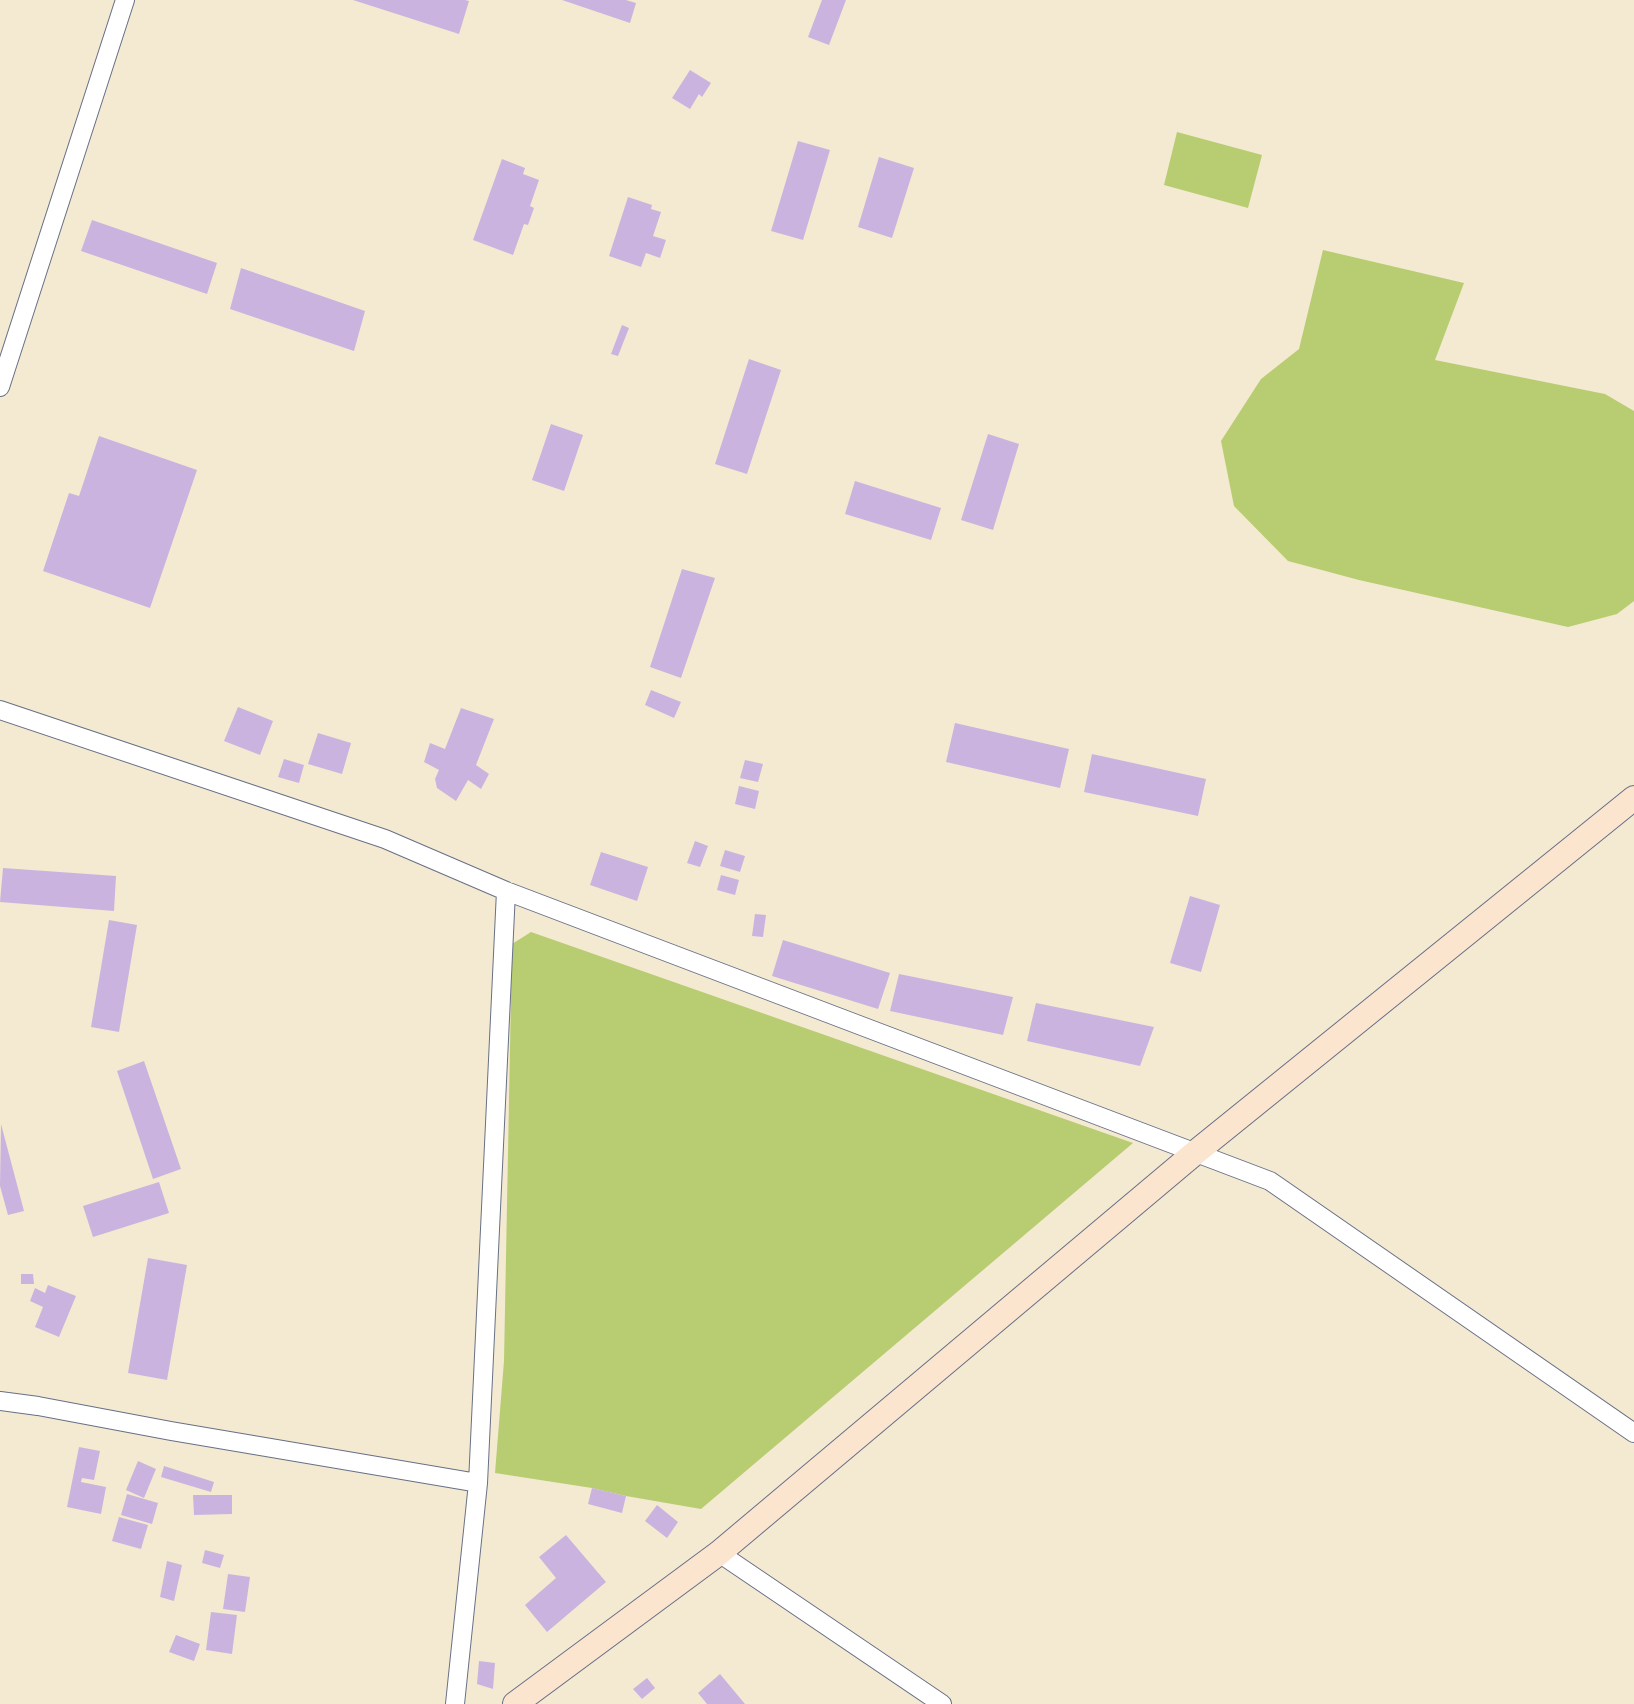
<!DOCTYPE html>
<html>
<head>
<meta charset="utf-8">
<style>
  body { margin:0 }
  canvas { display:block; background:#f4e9d1 }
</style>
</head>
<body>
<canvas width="1634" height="1704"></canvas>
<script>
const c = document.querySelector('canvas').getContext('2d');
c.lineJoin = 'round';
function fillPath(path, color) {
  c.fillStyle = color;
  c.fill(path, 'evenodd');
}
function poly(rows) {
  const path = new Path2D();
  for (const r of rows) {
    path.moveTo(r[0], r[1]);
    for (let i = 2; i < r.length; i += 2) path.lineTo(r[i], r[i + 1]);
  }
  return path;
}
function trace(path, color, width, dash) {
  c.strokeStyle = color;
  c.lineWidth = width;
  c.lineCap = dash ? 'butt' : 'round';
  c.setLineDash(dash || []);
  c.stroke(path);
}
const green = poly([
  [1177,132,1262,155,1248,208,1164,185],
  [1323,250,1464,283,1435,360,1605,394,1634,411,1634,601,1617,614,1568,627,1359,580,1288,561,1234,506,1221,441,1261,379,1299,349],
  [531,932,1133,1143,701,1509,626,1496,592,1488,495,1473,504,1361,512,944]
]);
const building = poly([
  [353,0,465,0,469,1,459,34],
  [562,0,626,0,636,3,630,23],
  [822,0,846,0,829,45,808,37],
  [690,70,711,83,702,97,699,94,690,109,672,98],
  [798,141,830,150,803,240,771,231],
  [879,157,914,168,892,238,858,227],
  [502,159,525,168,523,174,539,180,530,206,534,208,528,225,524,224,513,255,473,240],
  [628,197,652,205,651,209,661,212,653,236,666,240,660,258,646,253,641,267,609,256],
  [92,220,217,263,207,294,81,251],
  [241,268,365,311,354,351,230,309],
  [622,325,629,328,618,356,611,354],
  [749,359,781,370,747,474,715,464],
  [551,424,583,435,564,491,532,480],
  [988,434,1019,444,993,530,961,520],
  [99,436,197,470,150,608,43,571,69,493,79,496],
  [855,481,941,508,931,540,845,514],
  [682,569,715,578,681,678,650,667],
  [651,690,681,702,674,718,645,705],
  [238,707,273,721,260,755,224,741],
  [461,708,494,719,476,765,489,774,481,789,468,780,456,801,437,788,435,779,439,770,424,762,430,743,445,749],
  [955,723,1069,749,1060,788,946,762],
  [318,733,351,743,342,774,308,764],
  [1092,754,1206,779,1198,816,1084,792],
  [284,759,304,765,299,783,278,777],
  [745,760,763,764,758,782,740,778],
  [739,786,759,791,755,809,735,804],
  [695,841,708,846,700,867,687,863],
  [725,850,745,856,740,872,720,866],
  [601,852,648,867,637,901,590,885],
  [3,868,116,876,114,911,0,902],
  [721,875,739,880,735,895,717,890],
  [1190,896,1220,905,1201,972,1170,963],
  [755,914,766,915,763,937,752,936],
  [109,920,137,925,119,1032,91,1027],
  [783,940,890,973,878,1009,772,976],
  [899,974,1013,997,1003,1035,890,1011],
  [1036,1003,1154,1027,1140,1066,1027,1041],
  [144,1061,181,1169,153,1179,117,1071],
  [1,1124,24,1211,8,1215,0,1186],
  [159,1182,169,1213,93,1237,83,1206],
  [148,1258,187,1265,167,1380,128,1373],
  [21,1274,33,1274,34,1284,21,1284],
  [48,1285,76,1296,59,1337,35,1327,43,1307,30,1301,35,1288,45,1293],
  [79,1447,100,1451,94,1480,82,1478,81,1482,106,1487,101,1514,67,1507],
  [138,1461,156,1469,144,1498,126,1490],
  [164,1466,214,1482,211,1492,161,1477],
  [592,1488,626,1496,622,1513,588,1504],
  [127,1494,158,1503,152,1524,121,1515],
  [193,1495,232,1495,232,1514,194,1515],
  [657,1505,678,1522,667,1538,645,1521],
  [119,1517,148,1525,141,1549,112,1541],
  [566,1535,606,1582,547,1632,525,1605,556,1578,539,1557],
  [205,1550,224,1555,220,1568,202,1563],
  [167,1561,182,1565,174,1601,160,1597],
  [228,1574,250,1577,245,1612,223,1609],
  [211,1612,237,1615,232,1654,206,1650],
  [176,1635,200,1644,194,1661,169,1652],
  [479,1661,495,1663,493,1689,477,1684],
  [720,1674,745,1704,707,1704,698,1693],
  [647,1678,655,1688,642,1699,633,1689]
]);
const minor = poly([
  [0,387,125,0],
  [0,710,385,839,506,891,1270,1181,1634,1433],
  [0,1401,38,1406,171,1431,478,1483],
  [719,1553,942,1704],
  [455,1704,478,1483,506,891]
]);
const secondary = poly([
  [515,1704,719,1553,1196,1152,1634,798]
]);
fillPath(green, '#b8cd71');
fillPath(building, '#cab4df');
trace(minor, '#677086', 20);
trace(secondary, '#677086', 26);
trace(minor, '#fff', 18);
trace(secondary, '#fce5cf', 24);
</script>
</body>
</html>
